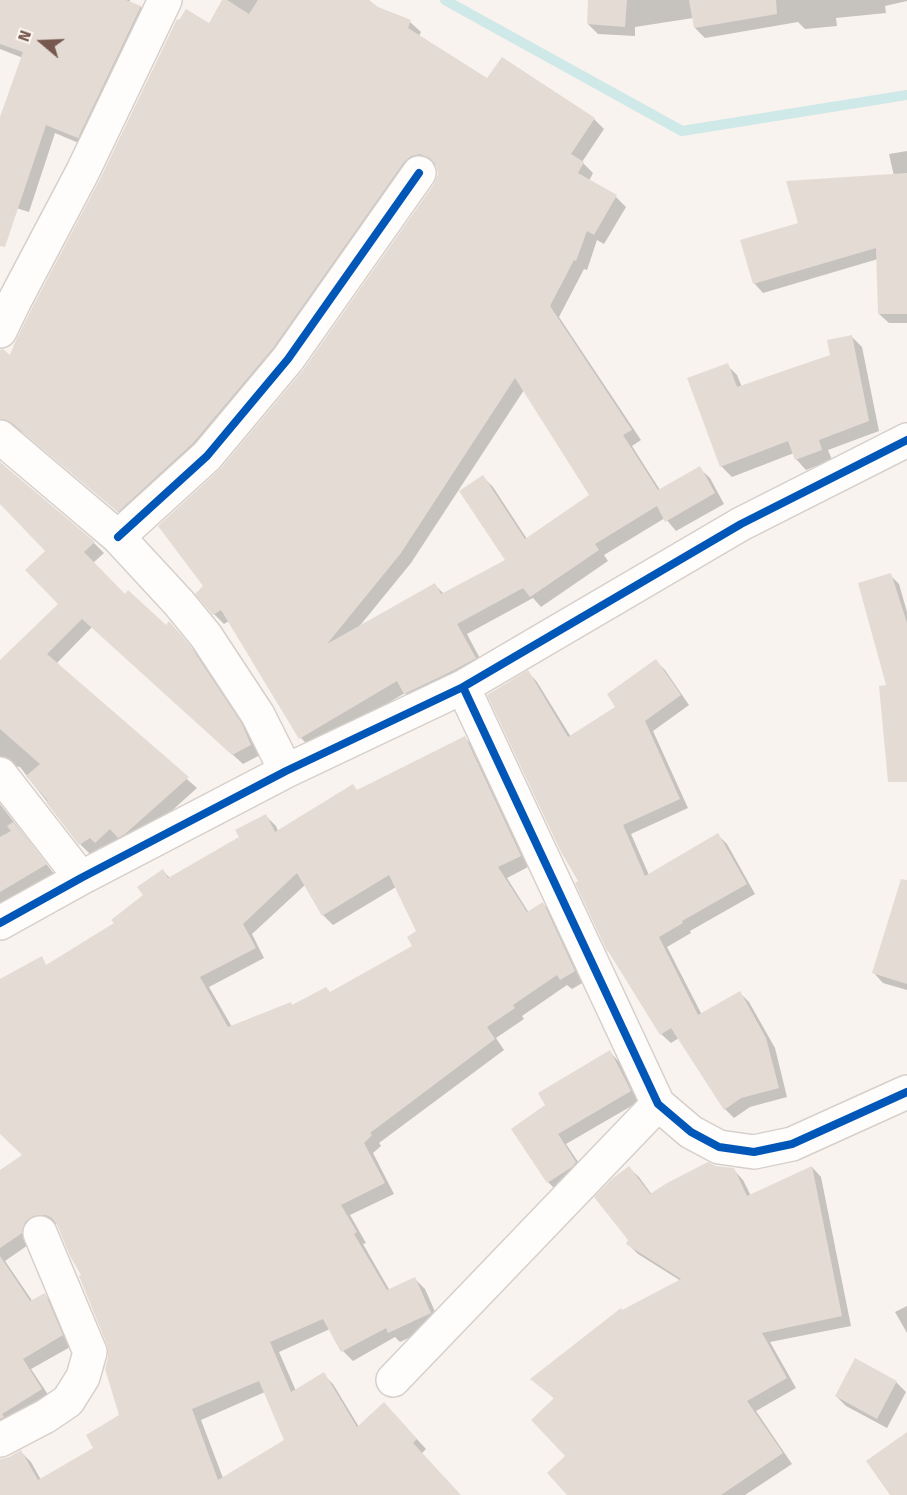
<!DOCTYPE html>
<html>
<head>
<meta charset="utf-8">
<style>
  body { margin:0 }
  #map { position:relative; width:907px; height:1495px; overflow:hidden; background:#f8f3ee; font-family:"Fira Sans",sans-serif }
  canvas { display:block }
  .north { position:absolute; left:12px; top:12px; width:60px; height:60px; -webkit-text-stroke:4px #fef8f1; paint-order:stroke; rotate:289deg; font-size:16px; font-weight:700; line-height:24px; text-align:center; color:#77584e }
  .north::after { content:''; display:block; margin:auto; width:21px; height:27px; background:#77584e; clip-path:polygon(50% 0,100% 100%,50% 72%,0 100%) }
</style>
</head>
<body>
<div id="map">
<canvas width="907" height="1495"></canvas>
<div class="north">N</div>
</div>
<script>
const c = document.querySelector('canvas').getContext('2d');
c.lineJoin = 'round';
function fillPath(path, color) {
  c.fillStyle = color;
  c.fill(path, 'evenodd');
}
function poly(rows) {
  const path = new Path2D();
  for (const r of rows) {
    path.moveTo(r[0], r[1]);
    for (let i = 2; i < r.length; i += 2) path.lineTo(r[i], r[i + 1]);
  }
  return path;
}
function trace(path, color, width, dash) {
  c.strokeStyle = color;
  c.lineWidth = width;
  c.lineCap = dash ? 'butt' : 'round';
  c.setLineDash(dash || []);
  c.stroke(path);
}
const shadow = poly([
  [0,0,130,0,129,3,141,7,150,17,88,147,55,133,29,212,0,203,0,121,23,58,0,49],
  [224,0,366,0,377,8,410,22,421,32,419,36,488,81,594,119,604,129,582,162,593,173,589,181,616,197,626,207,604,244,597,240,587,270,584,269,559,317,641,440,632,446,660,490,699,468,710,478,724,504,676,531,665,518,604,555,608,561,541,607,533,598,467,634,485,668,416,704,405,693,311,748,301,738,229,621,224,624,214,614,205,586,222,469,305,371,436,184,439,174,438,166,431,164,283,358,129,521,24,433,14,428,0,432,0,351,11,358],
  [524,390,591,496,527,539,493,487,483,477,507,560,444,594,435,585,358,628,411,563],
  [589,0,907,0,907,1,885,6,886,13,836,18,837,26,805,29,798,22,705,38,695,28,693,18,635,27,635,36,598,34,588,24],
  [907,151,907,323,889,323,879,314,878,259,763,293,754,283,800,224,894,176,889,154],
  [852,337,862,347,879,431,828,450,832,460,806,470,796,459,794,453,732,477,722,467,689,379,727,365,737,375,742,387,832,356],
  [0,499,94,543,104,553,93,563,125,596,166,627,170,623,179,633,201,659,251,736,260,755,243,764,92,627,56,664,197,788,135,844,129,847,121,839,106,852,101,847,90,854,80,844,20,767,9,765,0,769,0,662,60,604,47,551,0,502],
  [890,575,899,584,907,612,907,735,888,686],
  [656,661,665,670,689,705,653,731,688,808,631,834,649,875,718,835,727,844,755,894,690,931,691,933,667,947,702,1015,740,993,749,1002,775,1048,787,1097,750,1107,734,1118,725,1109,679,1038,671,1043,661,1034,580,882,528,672,537,682,571,737,617,707],
  [465,738,475,748,530,866,507,878,529,913,543,904,553,914,584,982,572,989,567,985,522,1016,524,1019,496,1038,504,1050,379,1143,381,1146,373,1153,394,1194,350,1215,366,1243,363,1244,390,1291,415,1279,425,1289,440,1323,400,1342,395,1337,353,1361,343,1351,330,1329,279,1352,296,1391,323,1374,333,1384,359,1427,394,1414,426,1449,421,1454,459,1495,0,1495,0,1460,9,1458,21,1452,31,1462,41,1480,95,1449,121,1416,110,1357,109,1344,83,1276,58,1224,43,1225,31,1243,5,1261,33,1302,45,1295,54,1305,72,1346,31,1369,51,1399,0,1434,0,1171,24,1155,0,1132,0,992,47,966,116,924,145,896,163,871,170,878,241,838,266,816,276,826,278,831],
  [305,885,323,915,333,925,396,887,418,932,414,946,331,993,232,1027,209,987,264,958,252,934],
  [265,1392,286,1440,223,1478,201,1420],
  [0,804,55,875,0,908],
  [907,918,907,990,883,983,873,972],
  [610,1052,619,1062,640,1101,566,1144,585,1172,558,1192,548,1182,513,1130,547,1106],
  [716,1167,733,1169,743,1180,751,1196,812,1167,821,1177,851,1326,770,1342,796,1388,756,1411,792,1464,745,1495,569,1495,567,1456,555,1399,532,1379,622,1311,681,1281,638,1254,628,1244,630,1240,629,1168,639,1177,652,1195],
  [907,1306,907,1333,895,1312],
  [896,1382,906,1392,887,1428,846,1406,836,1396]
]);
const stream = poly([
  [445,0,682,131,907,95]
]);
const building = poly([
  [0,0,126,0,141,6,78,138,46,125,5,247,0,246,0,117,23,52,0,44],
  [222,0,227,0,249,14,258,0,369,0,378,7,411,20,408,28,487,78,502,57,595,118,571,154,584,162,578,173,617,195,594,235,587,231,576,261,574,260,550,306,632,430,623,435,658,490,700,466,715,493,665,522,657,506,595,544,599,550,530,597,523,588,457,624,476,658,454,670,404,694,397,681,299,739,221,610,213,615,195,594,203,586,158,526,221,468,303,370,434,184,438,174,436,165,430,158,420,154,411,156,404,162,273,348,193,443,118,512,12,423,4,419,0,419,0,350,3,349,10,355,16,340,32,308,99,181,177,19,179,20,186,9,209,23],
  [515,378,589,495,525,539,483,475,459,491,505,560,441,594,435,583,327,644,401,553],
  [588,0,627,0,625,27,587,24],
  [689,0,776,0,777,14,694,28],
  [907,173,907,314,878,314,876,248,753,284,740,240,798,223,786,181],
  [852,335,869,421,819,440,822,450,795,460,788,441,720,467,687,378,728,363,737,387,830,355,827,340],
  [0,462,95,542,84,552,125,594,128,590,166,625,169,621,191,647,242,724,251,745,232,755,82,619,47,654,189,777,125,834,118,838,110,829,95,843,90,838,79,845,46,802,48,801,26,776,40,764,0,729,0,660,58,604,25,570,45,551,0,504],
  [891,573,907,623,907,782,888,782,879,686,886,685,858,583],
  [656,659,681,695,645,721,680,799,623,825,645,876,718,833,747,884,682,921,683,923,659,937,698,1015,740,991,766,1038,779,1088,741,1098,724,1110,671,1028,660,1035,608,951,607,951,575,883,578,881,561,852,487,695,528,670,568,737,615,707,607,694],
  [465,736,521,856,498,867,527,912,543,902,575,971,560,980,557,975,513,1005,515,1008,487,1027,495,1039,370,1133,372,1135,364,1143,385,1183,341,1205,357,1232,354,1234,387,1290,415,1277,431,1313,388,1333,386,1328,341,1352,323,1319,270,1342,291,1392,324,1372,357,1427,384,1402,417,1439,413,1443,461,1495,0,1495,0,1459,9,1457,21,1450,38,1480,93,1448,86,1435,119,1415,105,1369,108,1357,107,1345,79,1276,81,1275,70,1256,57,1225,52,1218,46,1215,33,1216,25,1222,22,1233,0,1248,0,1170,22,1155,0,1134,0,979,42,956,46,965,114,923,111,920,143,895,137,887,163,869,168,878,239,837,235,830,266,814,275,832,353,784,357,790],
  [297,873,322,916,389,875,416,931,407,937,412,946,330,992,326,987,292,1005,291,1002,228,1027,200,977,256,948,243,924],
  [259,1381,284,1440,218,1480,192,1409],
  [13,822,47,864,0,892,0,837,11,831,7,826],
  [901,879,907,880,907,984,872,973],
  [610,1050,631,1091,558,1134,576,1162,572,1167,547,1183,511,1129,545,1105,538,1093],
  [708,1162,716,1166,734,1168,747,1196,812,1166,842,1316,762,1333,787,1378,747,1401,783,1453,721,1495,567,1495,547,1473,565,1456,531,1420,554,1398,530,1379,621,1308,622,1310,681,1279,626,1244,628,1240,594,1197,613,1178,629,1166,650,1194,667,1183],
  [0,1256,30,1301,45,1293,63,1335,23,1359,42,1389,2,1414,4,1417,0,1419],
  [855,1358,897,1381,877,1419,835,1396],
  [907,1432,907,1495,890,1495,866,1461]
]);
const minor = poly([
  [0,331,15,300,82,173,165,0],
  [0,437,118,537,179,603,206,636,258,715,286,771],
  [118,537,207,456,288,359,419,173],
  [463,687,658,1104,691,1132,719,1147,754,1152,792,1144,907,1092],
  [0,774,81,878],
  [0,923,81,878,286,771,463,687,741,524,907,440],
  [393,1380,658,1104],
  [0,1440,46,1416,68,1401,83,1377,90,1352,40,1233]
]);
const cycleway = poly([
  [118,537,207,456,288,359,419,173],
  [463,687,658,1104,691,1132,719,1147,754,1152,792,1144,907,1092],
  [0,923,81,878,286,771,463,687,741,524,907,440]
]);
fillPath(shadow, '#0003');
trace(stream, '#cfe8e8', 10);
fillPath(building, '#e5dbd5');
trace(minor, '#d7cfca', 36);
trace(minor, '#fefdfc', 33);
trace(cycleway, '#0057b8', 8);
</script>
</body>
</html>
